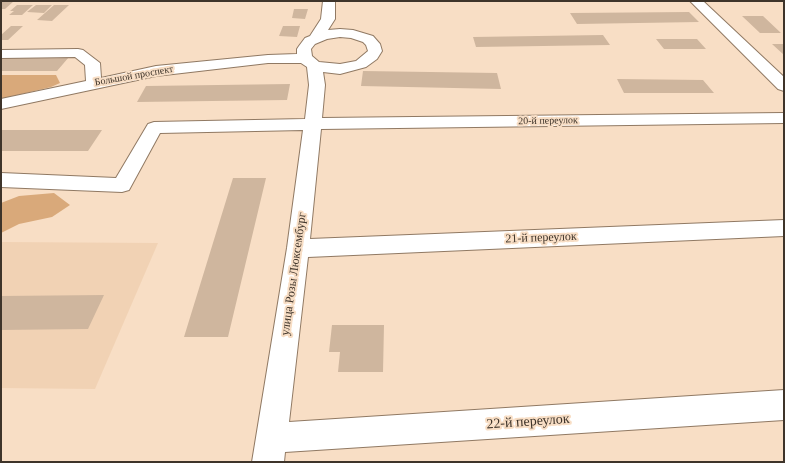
<!DOCTYPE html>
<html>
<head>
<meta charset="utf-8">
<style>
  body { margin:0 }
  #map { position:relative; width:785px; height:463px; overflow:hidden; background:#f8dec5; font-family:Georgia,serif }
  canvas { display:block }
  .frame { position:absolute; inset:0; border:2px solid #3e342a; pointer-events:none }
</style>
</head>
<body>
<div id="map">
<canvas width="785" height="463"></canvas>
<div class="frame"></div>
</div>
<script>
const c = document.querySelector('canvas').getContext('2d');
c.lineJoin = 'round';
function fillPath(path, color) {
  c.fillStyle = color;
  c.fill(path, 'evenodd');
}
function poly(rows) {
  const path = new Path2D();
  for (const r of rows) {
    path.moveTo(r[0], r[1]);
    for (let i = 2; i < r.length; i += 2) path.lineTo(r[i], r[i + 1]);
  }
  return path;
}
function trace(path, color, width, dash) {
  c.strokeStyle = color;
  c.lineWidth = width;
  c.lineCap = dash ? 'butt' : 'round';
  c.setLineDash(dash || []);
  c.stroke(path);
}
function label(font, color, halo, rows, align = 'center') {
  c.font = font + ' Georgia,serif';
  c.lineWidth = 4;
  c.setLineDash([]);
  c.textBaseline = 'middle';
  c.strokeStyle = halo;
  c.fillStyle = color;
  for (const [text, x, y, turn = 0] of rows) {
    c.save();
    c.translate(x, y);
    c.rotate((+turn || 0) * Math.PI / 180);
    c.textAlign = isNaN(turn) ? turn : align;
    if (halo) c.strokeText(text, 0, 0);
    c.fillText(text, 0, 0);
    c.restore();
  }
}
const built = poly([
  [1,242,158,243,95,389,1,388]
]);
const green = poly([
  [1,75,56,75,60,83,51,87,1,99],
  [54,193,70,205,52,217,19,224,1,233,1,203,19,196]
]);
const building = poly([
  [1,1,14,1,5,9,1,9],
  [17,5,33,5,22,15,9,15,14,11,10,11],
  [36,5,52,5,44,13,27,12],
  [54,5,69,5,52,21,37,20],
  [294,9,308,9,305,19,292,18],
  [689,12,699,22,577,24,570,13],
  [742,16,763,16,781,33,760,33],
  [11,26,23,26,8,40,1,40,1,35],
  [283,26,300,26,297,37,279,36],
  [603,35,610,45,476,47,473,37],
  [656,39,697,39,706,49,664,49],
  [772,44,784,44,784,55],
  [69,57,57,71,1,71,1,58],
  [363,71,497,73,501,89,361,86],
  [617,79,703,80,714,93,624,93],
  [290,84,287,100,137,102,146,86],
  [1,130,102,130,88,151,1,151],
  [233,178,266,178,228,337,184,337],
  [104,295,88,329,1,330,1,296],
  [332,325,384,325,383,372,338,372,340,352,329,352]
]);
const minor = poly([
  [323,1,335,1,335,19,328,30,340,29,353,30,373,36,380,44,382,51,377,59,366,67,340,74,323,72,325,85,322,118,784,113,784,123,321,129,310,239,784,220,784,236,308,257,289,422,784,390,784,420,285,452,284,462,252,462,287,248,303,130,160,133,129,190,122,192,1,187,1,173,116,178,148,124,154,122,305,119,309,85,307,67,301,63,268,63,156,76,1,109,1,99,86,81,85,65,75,57,1,58,1,50,78,49,83,50,100,63,101,78,156,66,268,55,297,54,297,49,299,46,305,38,310,36,321,19,323,1],
  [340,37,351,38,363,42,366,45,368,51,356,61,340,64,319,62,312,56,311,49,315,44,327,39,340,37],
  [690,1,703,1,784,77,784,91,778,89,690,1]
]);
const farStreetnames = [
  ["Большой проспект",134,76,-10],
  ["20-й переулок",548,121,-1]
];
const streetNames = [
  ["21-й переулок",541,238,-2],
  ["улица Розы Люксембург",294,274,-82]
];
const nearStreetnames = [
  ["22-й переулок",528,422,-4]
];
fillPath(built, '#f1d2b4');
fillPath(green, '#d9a97a');
fillPath(building, '#cfb69e');
trace(minor, '#907963', 2);
fillPath(minor, '#fff');
label('10px', '#3e342a', '#f8dec5', farStreetnames);
label('12px', '#3e342a', '#f8dec5', streetNames);
label('14px', '#3e342a', '#f8dec5', nearStreetnames);
</script>
</body>
</html>
